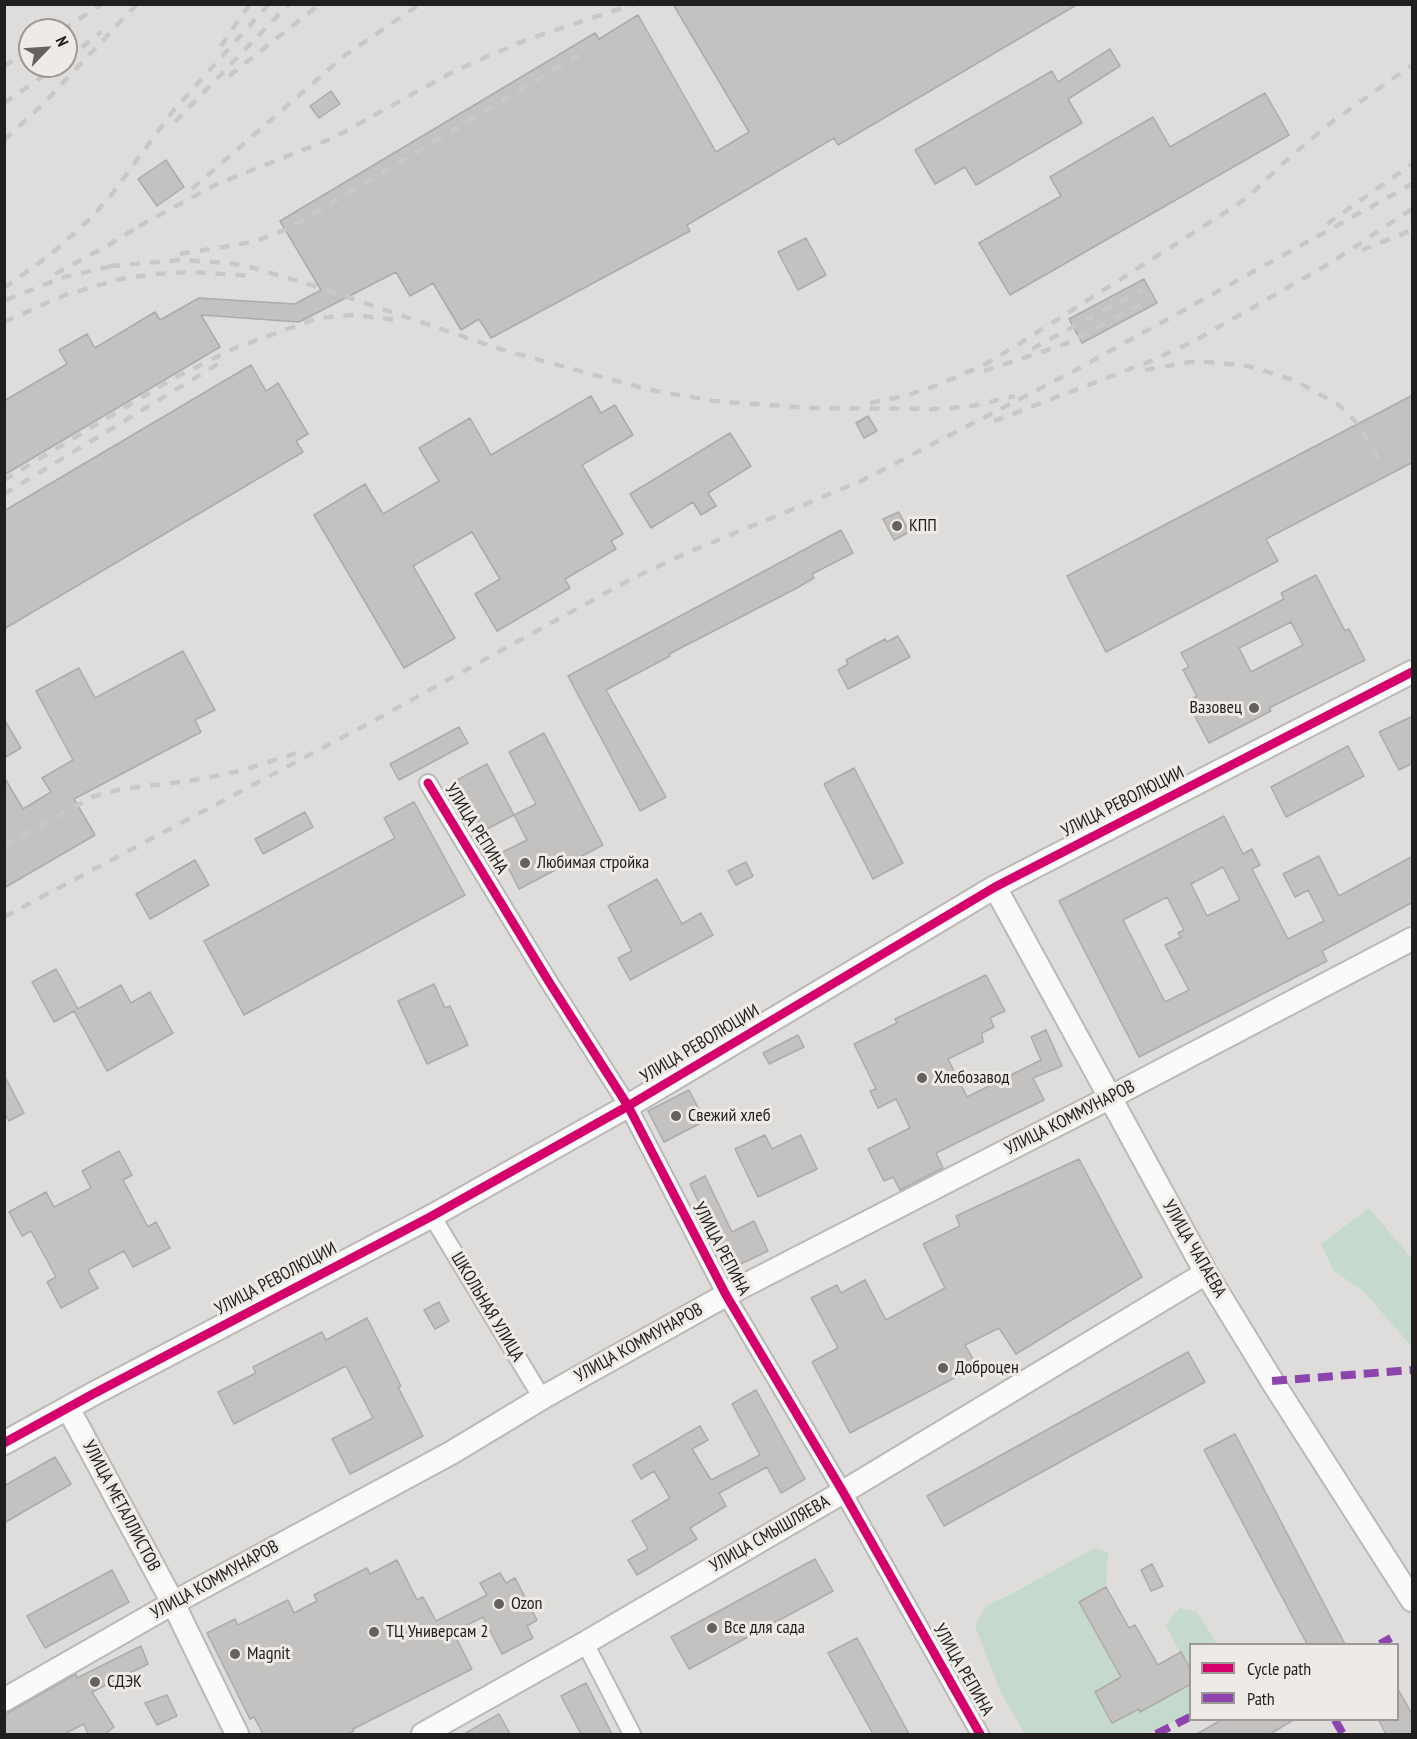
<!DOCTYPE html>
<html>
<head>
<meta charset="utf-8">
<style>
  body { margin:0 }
  #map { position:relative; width:1417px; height:1739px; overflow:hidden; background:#dfdddb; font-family:"PT Sans Narrow",sans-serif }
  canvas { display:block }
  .frame { position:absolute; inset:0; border:6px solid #201f1d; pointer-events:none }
  .legend { position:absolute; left:1189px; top:1643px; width:210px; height:78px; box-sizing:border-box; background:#eeebe6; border:2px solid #9c9996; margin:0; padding:8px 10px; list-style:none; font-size:18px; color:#201f1d }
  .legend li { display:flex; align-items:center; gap:12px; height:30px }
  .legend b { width:30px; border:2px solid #9c9996 }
  .north { position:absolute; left:18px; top:18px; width:60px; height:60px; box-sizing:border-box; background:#eeebe6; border:2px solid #9c9996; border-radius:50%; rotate:65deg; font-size:16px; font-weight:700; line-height:24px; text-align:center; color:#201f1d }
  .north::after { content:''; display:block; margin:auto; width:21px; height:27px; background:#636260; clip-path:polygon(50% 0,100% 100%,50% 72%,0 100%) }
</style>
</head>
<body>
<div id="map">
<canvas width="1417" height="1739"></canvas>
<div class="frame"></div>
<ul class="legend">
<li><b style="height:8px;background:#d6006c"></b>Cycle path</li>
<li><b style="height:8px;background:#8e44ad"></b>Path</li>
</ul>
<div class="north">N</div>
</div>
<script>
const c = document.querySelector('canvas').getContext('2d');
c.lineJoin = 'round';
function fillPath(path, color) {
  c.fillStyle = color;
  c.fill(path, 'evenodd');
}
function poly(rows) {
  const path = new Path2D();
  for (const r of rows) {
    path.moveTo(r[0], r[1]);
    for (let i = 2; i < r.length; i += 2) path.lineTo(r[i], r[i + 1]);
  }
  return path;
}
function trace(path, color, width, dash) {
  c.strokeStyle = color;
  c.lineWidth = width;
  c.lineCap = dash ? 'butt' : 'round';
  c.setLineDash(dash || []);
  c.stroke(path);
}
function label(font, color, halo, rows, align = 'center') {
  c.font = font + ' "PT Sans Narrow",sans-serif';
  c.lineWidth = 6;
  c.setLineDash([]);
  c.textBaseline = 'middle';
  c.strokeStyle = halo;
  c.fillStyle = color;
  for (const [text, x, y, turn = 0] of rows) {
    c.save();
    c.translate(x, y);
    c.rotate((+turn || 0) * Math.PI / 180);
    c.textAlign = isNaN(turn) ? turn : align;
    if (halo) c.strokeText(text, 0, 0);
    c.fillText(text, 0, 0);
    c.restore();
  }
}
const green = poly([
  [1369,1208,1412,1259,1412,1347,1364,1292,1334,1271,1321,1244],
  [1095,1548,1108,1552,1106,1587,1079,1602,1140,1712,1190,1684,1190,1715,1146,1734,1025,1734,1001,1693,975,1626,986,1606,1015,1592],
  [1180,1608,1197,1612,1217,1644,1190,1644,1190,1670,1165,1625]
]);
const building = poly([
  [673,4,1078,4,838,145,834,138,687,225,690,231,491,338,479,319,461,330,433,283,410,296,396,272,299,322,201,315,220,347,4,475,4,401,67,364,59,350,87,334,95,348,155,312,160,320,199,298,295,304,321,290,280,221,595,33,599,39,638,15,716,152,749,132,673,4],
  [1110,49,1120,66,1068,99,1082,123,976,185,965,167,935,184,915,150,1052,71,1058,82,1110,49],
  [331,91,340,104,319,118,310,106,331,91],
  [1265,93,1289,135,1010,295,979,243,1061,196,1050,177,1153,117,1170,147,1265,93],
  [166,160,184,187,157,206,138,179,166,160],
  [806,238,826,275,798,290,778,252,806,238],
  [1144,279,1157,303,1082,343,1069,319,1144,279],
  [251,365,266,391,278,383,308,434,296,441,303,452,4,629,4,511,251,365],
  [1413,395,1413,462,1266,539,1278,561,1106,652,1067,576,1413,395],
  [591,396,601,413,615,405,633,435,582,465,623,534,611,541,616,549,565,579,570,588,497,631,475,594,500,579,472,532,413,566,455,638,404,668,314,515,365,484,383,514,439,481,419,448,470,418,491,455,591,396],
  [868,416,877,431,864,438,856,423,868,416],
  [730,433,751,466,708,493,716,506,701,515,693,502,651,528,630,494,730,433],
  [899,512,909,532,894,540,883,519,899,512],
  [841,530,853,553,812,574,814,578,795,589,669,654,670,656,606,690,666,797,640,811,568,676,841,530],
  [1316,575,1345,631,1349,629,1365,660,1269,708,1271,711,1209,743,1191,709,1196,706,1192,699,1197,696,1183,670,1189,667,1181,653,1284,599,1281,593,1316,575],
  [1291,622,1303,645,1251,672,1239,648,1291,622],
  [898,636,910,657,848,689,838,670,848,664,846,660,885,639,887,642,898,636],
  [183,651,215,710,195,720,201,732,74,799,95,835,4,888,4,777,23,809,51,792,42,778,73,760,36,691,79,668,95,698,183,651],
  [1413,716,1413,763,1399,770,1379,732,1413,716],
  [4,719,21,748,4,758,4,719],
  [459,727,468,743,399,780,390,764,459,727],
  [544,733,603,845,519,889,501,853,527,840,514,815,536,804,509,752,544,733],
  [1348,746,1364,776,1286,817,1271,787,1348,746],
  [487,764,514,815,483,831,457,780,487,764],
  [854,768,903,863,873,879,824,784,854,768],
  [414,802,465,895,244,1015,204,941,395,838,384,818,414,802],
  [305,812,313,827,263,854,255,839,305,812],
  [1224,816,1243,854,1252,849,1260,865,1252,869,1288,939,1324,921,1308,890,1295,897,1283,874,1319,856,1339,896,1413,856,1413,902,1322,951,1327,961,1139,1057,1059,901,1224,816],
  [1223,867,1240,900,1207,916,1191,884,1223,867],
  [1167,897,1184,930,1178,933,1181,937,1165,945,1189,990,1165,1002,1123,920,1167,897],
  [195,860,209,885,150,919,136,894,195,860],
  [746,862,753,876,736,885,728,871,746,862],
  [657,879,682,924,701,913,713,935,630,980,618,958,632,951,608,906,657,879],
  [56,969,78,1009,121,985,131,1003,150,992,173,1033,107,1071,74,1011,54,1022,32,982,56,969],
  [986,975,1005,1011,990,1018,994,1027,982,1033,983,1042,948,1059,967,1097,1041,1060,1031,1037,1046,1030,1062,1066,1033,1078,1044,1100,936,1153,943,1168,900,1190,893,1177,884,1181,868,1149,910,1128,896,1099,878,1108,870,1091,876,1089,854,1044,897,1023,895,1019,986,975],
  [434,984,445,1008,450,1006,468,1045,427,1064,398,1001,434,984],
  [798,1035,804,1047,769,1064,763,1053,798,1035],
  [4,1075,24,1113,9,1121,4,1112,4,1075],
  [689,1090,705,1121,664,1142,648,1111,689,1090],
  [765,1135,772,1149,801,1135,817,1169,758,1197,735,1149,765,1135],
  [119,1151,132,1175,123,1180,148,1227,156,1222,170,1248,133,1267,124,1251,88,1270,98,1288,61,1308,47,1282,56,1277,31,1231,22,1236,9,1212,46,1192,54,1207,91,1188,82,1171,119,1151],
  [1079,1159,1142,1277,1016,1354,999,1328,965,1345,977,1366,850,1433,812,1362,838,1348,811,1298,837,1285,841,1293,865,1280,886,1320,945,1288,923,1244,960,1226,956,1216,1079,1159],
  [705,1176,732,1232,754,1221,768,1251,730,1269,690,1184,705,1176],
  [439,1302,449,1321,435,1329,424,1310,439,1302],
  [367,1318,401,1386,398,1387,423,1436,350,1474,332,1439,373,1418,346,1366,234,1424,218,1392,256,1373,253,1367,322,1332,326,1340,367,1318],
  [1188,1352,1205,1382,944,1526,927,1496,1188,1352],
  [756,1390,805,1479,781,1493,767,1467,719,1493,726,1506,690,1528,697,1539,637,1575,628,1560,648,1549,632,1521,670,1498,654,1471,641,1479,633,1465,700,1426,708,1440,692,1449,711,1480,760,1455,732,1404,756,1390],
  [1235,1434,1345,1644,1307,1644,1204,1450,1235,1434],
  [55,1457,71,1484,4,1523,4,1486,55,1457],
  [815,1559,833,1591,689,1669,671,1637,815,1559],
  [397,1560,417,1600,423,1597,436,1621,487,1595,480,1583,500,1573,506,1583,515,1578,537,1620,527,1626,533,1638,502,1654,483,1617,453,1632,472,1669,353,1729,354,1731,347,1734,263,1734,254,1717,250,1719,207,1633,235,1619,238,1625,288,1600,294,1613,317,1601,314,1595,367,1568,370,1574,397,1560],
  [1152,1564,1163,1586,1151,1591,1141,1570,1152,1564],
  [112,1570,129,1602,45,1648,27,1616,112,1570],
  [1106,1587,1129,1628,1135,1625,1158,1665,1181,1652,1191,1670,1191,1684,1140,1712,1139,1709,1112,1723,1095,1692,1121,1677,1079,1602,1106,1587],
  [857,1638,909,1734,873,1734,828,1653,857,1638],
  [141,1646,148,1664,92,1692,114,1727,105,1734,88,1734,84,1724,64,1734,4,1734,4,1716,11,1711,76,1674,77,1678,141,1646],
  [586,1683,612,1734,581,1734,561,1696,586,1683],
  [1398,1689,1413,1716,1413,1734,1386,1734,1378,1719,1398,1719,1398,1689],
  [167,1695,177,1716,157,1725,145,1703,167,1695],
  [499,1714,510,1734,464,1734,499,1714],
  [1223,1719,1295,1719,1270,1734,1197,1734,1223,1719]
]);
const street = poly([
  [428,783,549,982,628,1106,726,1295,843,1492,980,1734],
  [432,1216,542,1398],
  [585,1643,632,1734]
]);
const secondary = poly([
  [995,887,1206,1273,1272,1381,1412,1600],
  [68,1408,173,1603,237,1734],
  [4,1443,93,1394,432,1216,628,1106,995,887,1412,672],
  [4,1700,173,1603,451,1453,542,1398,726,1295,1109,1098,1412,939],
  [423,1734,585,1643,843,1492,1206,1273]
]);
const rail = poly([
  [62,30,102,4],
  [221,46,250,4],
  [66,60,101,32],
  [4,66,30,50],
  [229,76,320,4],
  [4,103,58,66],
  [175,122,289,4],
  [4,140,42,105,137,4],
  [192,189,344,56,420,4],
  [1327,224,1412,164],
  [139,226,217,184,333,138,447,75,479,60,526,40,634,4],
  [1362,250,1412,230],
  [180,254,253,242,290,228,587,50],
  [110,266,181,260,229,263,250,267,318,287,503,350,646,389,713,401,810,408,940,409,973,406,1015,396],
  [55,274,107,246,146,222],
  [4,288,50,255,92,217,112,194,173,111,269,4],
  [6,300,64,277,117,265],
  [4,322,65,295,120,279,156,274,191,272,254,276],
  [1032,349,1142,290],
  [1145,370,1190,362,1210,362,1248,366,1294,380,1339,405,1357,423,1367,438,1381,464],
  [984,371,1068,343,1148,300],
  [870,403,905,396,935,386,984,365,1019,344,1232,208,1250,195,1292,155,1332,122,1412,65],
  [994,421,1151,361,1196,340,1332,262,1412,209],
  [4,480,174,378,235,348,318,318,354,315,398,320],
  [4,494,223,361],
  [4,846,92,797,121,789,189,781,240,771,300,752],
  [4,917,375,720,631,579,689,552,861,481,1072,372,1412,184]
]);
const quiet = poly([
  [1272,1381,1412,1370],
  [1380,1644,1391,1638],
  [1335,1720,1343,1734],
  [1156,1734,1190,1717]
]);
const cycleway = poly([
  [428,783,549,982,628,1106,726,1295,843,1492,980,1734],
  [4,1443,93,1394,432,1216,628,1106,995,887,1412,672]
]);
const markers = [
  [897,526,6,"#636260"],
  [1254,708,6,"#636260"],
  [525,863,6,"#636260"],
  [922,1078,6,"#636260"],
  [676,1116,6,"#636260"],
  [943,1368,6,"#636260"],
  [499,1604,6,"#636260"],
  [712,1628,6,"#636260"],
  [374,1632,6,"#636260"],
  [235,1654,6,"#636260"],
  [95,1682,6,"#636260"]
];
const poiNames = [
  ["КПП",909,526],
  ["Вазовец",1242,708,"right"],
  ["Любимая стройка",537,863],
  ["Хлебозавод",934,1078],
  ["Свежий хлеб",688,1116],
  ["Доброцен",955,1368],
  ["Ozon",511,1604],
  ["Все для сада",724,1628],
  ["ТЦ Универсам 2",386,1632],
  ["Magnit",247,1654],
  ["СДЭК",107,1682]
];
const streetNames = [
  ["УЛИЦА РЕВОЛЮЦИИ",1123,802,-27],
  ["УЛИЦА РЕПИНА",476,829,58],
  ["УЛИЦА РЕВОЛЮЦИИ",700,1044,-31],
  ["УЛИЦА КОММУНАРОВ",1070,1118,-27],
  ["УЛИЦА РЕПИНА",721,1249,62],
  ["УЛИЦА ЧАПАЕВА",1194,1249,60],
  ["УЛИЦА РЕВОЛЮЦИИ",276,1279,-28],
  ["ШКОЛЬНАЯ УЛИЦА",487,1307,59],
  ["УЛИЦА КОММУНАРОВ",639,1343,-29],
  ["УЛИЦА МЕТАЛЛИСТОВ",121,1506,62],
  ["УЛИЦА СМЫШЛЯЕВА",770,1534,-30],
  ["УЛИЦА КОММУНАРОВ",215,1580,-29],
  ["УЛИЦА РЕПИНА",963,1670,60]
];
fillPath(green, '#c5dacd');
fillPath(building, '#c4c2c1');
trace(building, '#acaaaa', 1.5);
trace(street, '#bbb9b7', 20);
trace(secondary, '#bbb9b7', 26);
trace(street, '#fafafa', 16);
trace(secondary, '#fafafa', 22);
trace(rail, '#c8c8c7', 4.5, [10, 10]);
trace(quiet, '#8e44ad', 8, [15, 8]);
trace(cycleway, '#d6006c', 9);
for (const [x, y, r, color] of markers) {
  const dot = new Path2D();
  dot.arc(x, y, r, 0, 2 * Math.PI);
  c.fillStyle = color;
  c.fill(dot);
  trace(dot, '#eeebe6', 2);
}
label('18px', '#201f1d', '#eeebe6', poiNames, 'left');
label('18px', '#201f1d', '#eeebe6', streetNames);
</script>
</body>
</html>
